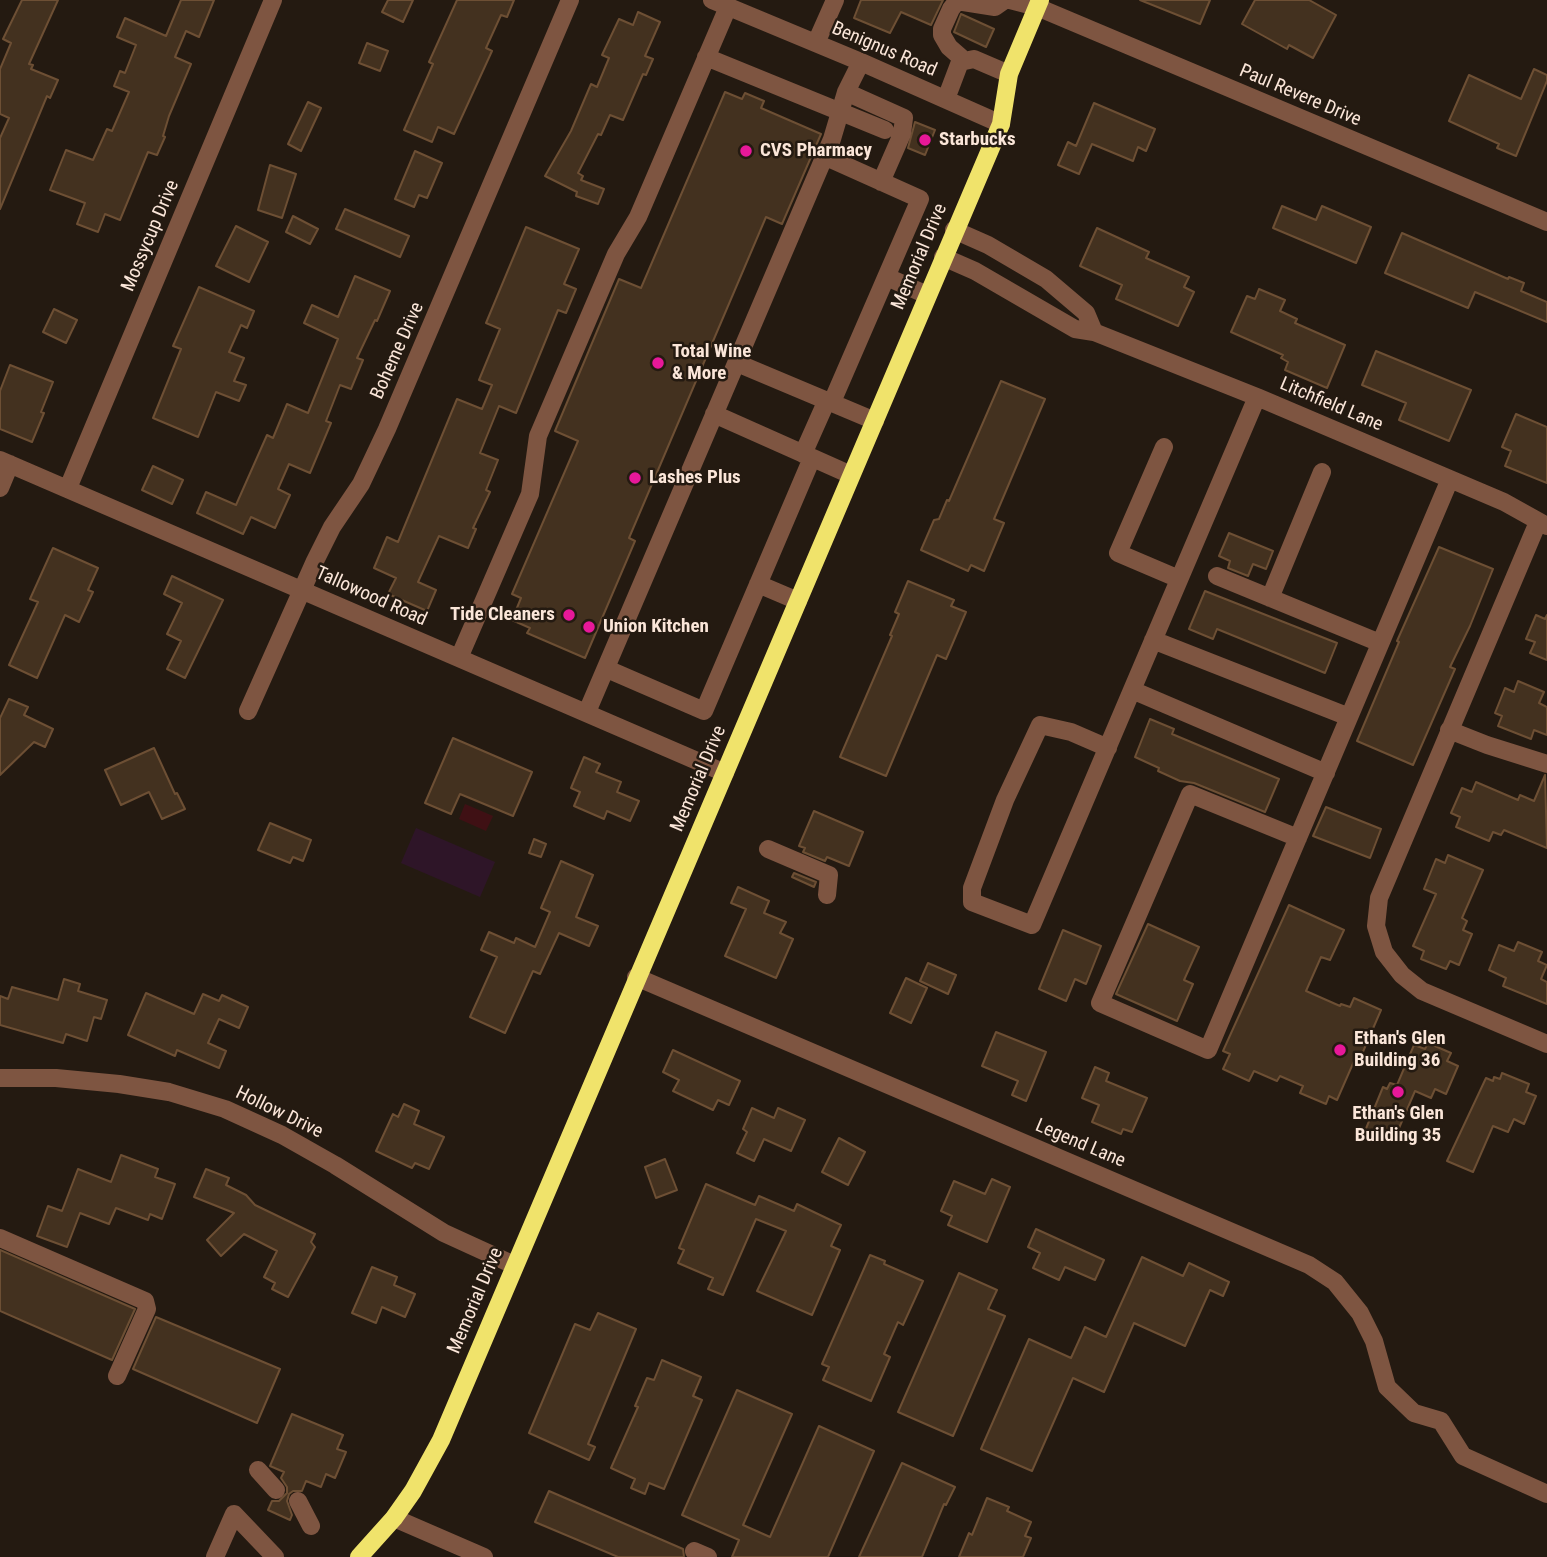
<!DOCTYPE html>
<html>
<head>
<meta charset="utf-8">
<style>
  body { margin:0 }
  canvas { display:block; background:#241a11 }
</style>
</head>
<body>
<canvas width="1547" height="1557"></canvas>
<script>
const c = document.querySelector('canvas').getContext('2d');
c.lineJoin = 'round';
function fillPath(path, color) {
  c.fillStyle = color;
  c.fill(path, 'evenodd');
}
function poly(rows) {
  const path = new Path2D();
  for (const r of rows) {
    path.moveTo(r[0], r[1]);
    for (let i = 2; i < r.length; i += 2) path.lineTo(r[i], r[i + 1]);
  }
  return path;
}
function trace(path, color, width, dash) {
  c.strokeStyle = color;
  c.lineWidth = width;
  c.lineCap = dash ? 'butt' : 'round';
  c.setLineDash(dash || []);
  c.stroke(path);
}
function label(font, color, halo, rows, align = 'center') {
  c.font = font + ' "Roboto Condensed",sans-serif';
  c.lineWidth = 5;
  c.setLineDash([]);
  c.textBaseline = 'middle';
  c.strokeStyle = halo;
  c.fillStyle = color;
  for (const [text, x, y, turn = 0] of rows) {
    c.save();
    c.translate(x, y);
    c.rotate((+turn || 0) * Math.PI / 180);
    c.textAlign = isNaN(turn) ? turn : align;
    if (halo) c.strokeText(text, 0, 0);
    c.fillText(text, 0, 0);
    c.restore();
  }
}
const green = poly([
  [416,828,495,862,480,897,401,863]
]);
const water = poly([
  [465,804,493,816,486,831,459,819]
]);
const building = poly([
  [22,0,58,0,29,64,33,65,31,69,58,80,50,98,47,96,0,209,0,138,9,118,0,114,0,69,11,43,3,39,22,0],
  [181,0,214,0,199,37,186,31,175,57,191,64,169,116,163,136,165,137,157,155,148,152,120,220,105,214,98,232,77,224,85,203,50,190,66,150,93,160,107,129,112,131,129,92,114,86,120,71,125,73,136,45,117,37,125,18,166,36,181,0],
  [388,0,413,0,403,22,382,12,388,0],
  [457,0,514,0,507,17,501,15,486,48,492,51,454,134,438,127,432,142,404,130,433,64,429,62,457,0],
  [861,0,943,0,931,25,901,12,890,33,854,18,861,0],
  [1140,0,1210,0,1200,24,1140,0],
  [1255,0,1309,0,1336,15,1313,58,1289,45,1287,49,1242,24,1255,0],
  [638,12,660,22,645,56,653,59,646,75,643,74,623,120,610,115,601,135,598,134,578,173,583,176,581,180,604,189,598,204,576,196,577,192,545,176,571,131,591,84,597,87,609,58,602,55,619,19,633,25,638,12],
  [961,14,994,29,986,47,954,32,961,14],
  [367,43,388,51,380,71,359,63,367,43],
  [1534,69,1547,75,1547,81,1516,156,1497,148,1499,144,1449,121,1469,75,1521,99,1534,69],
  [725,92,742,99,745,93,764,101,761,108,821,134,782,224,766,217,629,538,635,541,585,658,527,633,530,628,512,620,521,598,512,594,578,441,555,431,619,279,641,288,725,92],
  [308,102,321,108,301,151,288,144,308,102],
  [1094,103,1155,129,1146,151,1138,147,1133,161,1092,144,1079,174,1058,165,1068,142,1076,146,1094,103],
  [915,122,935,130,925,155,908,148,915,122],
  [415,151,442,163,427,198,419,195,414,207,395,199,415,151],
  [270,165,296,174,282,218,258,210,270,165],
  [1282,206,1316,220,1322,206,1371,227,1356,263,1273,228,1282,206],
  [345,209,409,236,400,257,336,229,345,209],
  [293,216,318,229,310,244,286,232,293,216],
  [236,226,268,242,249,282,216,266,236,226],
  [526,227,579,249,564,284,576,289,566,313,558,310,516,413,499,406,480,453,498,460,486,490,490,492,473,528,476,529,468,548,439,536,418,582,436,590,427,611,388,594,396,578,374,568,387,537,398,542,457,399,482,409,492,385,479,380,500,329,486,323,526,227],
  [1097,228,1149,252,1146,258,1189,277,1184,287,1194,292,1178,326,1116,299,1122,285,1080,266,1097,228],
  [1402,233,1508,279,1509,277,1524,283,1521,291,1547,302,1547,322,1475,292,1468,308,1385,273,1402,233],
  [355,276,390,291,377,321,375,320,357,358,363,360,351,389,340,385,326,421,331,423,310,473,289,464,278,489,290,495,275,528,251,517,243,534,197,513,206,492,236,505,267,435,273,438,287,404,308,413,338,339,304,323,312,305,338,317,355,276],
  [199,287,254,311,247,328,241,325,229,352,244,358,234,381,246,385,239,401,216,392,198,437,153,418,181,349,173,346,199,287],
  [1259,289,1285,300,1280,311,1297,319,1295,323,1345,345,1327,388,1285,370,1288,362,1281,358,1283,355,1231,332,1247,296,1255,299,1259,289],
  [54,309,77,320,66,343,43,332,54,309],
  [1376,351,1471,390,1449,441,1399,420,1406,403,1362,385,1376,351],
  [10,365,53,382,41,412,44,413,32,442,0,429,0,391,10,365],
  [1001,381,1045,399,994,519,1004,523,984,571,971,565,968,571,921,550,934,520,939,519,947,500,949,501,1001,381],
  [1516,414,1547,427,1547,483,1505,466,1511,451,1502,447,1516,414],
  [153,466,183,480,172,504,142,490,153,466],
  [1229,533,1273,551,1266,569,1253,564,1248,576,1228,568,1230,561,1219,556,1229,533],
  [1439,547,1493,569,1470,626,1450,667,1455,669,1413,765,1357,741,1399,642,1397,641,1439,547],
  [53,548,98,568,88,590,93,592,79,622,65,615,37,678,9,665,38,602,30,599,53,548],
  [172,576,223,600,185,678,167,669,181,641,167,634,182,603,164,594,172,576],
  [908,581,954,600,951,606,966,612,946,659,937,655,886,776,840,757,892,636,890,635,899,614,895,612,908,581],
  [1205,591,1337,643,1325,673,1217,629,1213,639,1189,629,1205,591],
  [1536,615,1545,619,1547,615,1547,660,1530,653,1535,642,1526,639,1536,615],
  [1518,681,1544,692,1539,703,1547,707,1547,735,1534,730,1531,739,1498,726,1502,716,1495,713,1505,688,1514,692,1518,681],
  [9,699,28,707,24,715,53,729,45,747,34,742,0,775,0,718,9,699],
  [1150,719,1174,729,1172,734,1279,779,1265,812,1194,783,1180,781,1158,771,1159,768,1135,757,1150,719],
  [453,738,532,772,513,816,460,794,451,814,425,803,453,738],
  [154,748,175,794,177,793,185,809,162,819,149,792,121,805,105,770,154,748],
  [584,757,600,764,596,772,621,782,617,792,639,801,630,821,607,811,604,819,574,806,580,792,571,788,584,757],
  [1545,775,1547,848,1504,830,1501,835,1493,832,1489,841,1456,827,1460,817,1451,813,1462,788,1472,792,1476,782,1518,800,1520,795,1534,801,1545,775],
  [1326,807,1381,829,1370,858,1313,836,1326,807],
  [814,811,863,832,849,866,827,857,825,861,803,852,805,848,799,846,814,811],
  [270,823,311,840,303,861,293,857,290,863,258,850,270,823],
  [534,839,546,844,541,857,529,853,534,839],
  [1448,855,1483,870,1462,918,1467,921,1463,930,1472,934,1459,965,1450,961,1446,969,1421,959,1424,951,1413,946,1436,894,1424,889,1436,859,1445,863,1448,855],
  [561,861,593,875,576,917,598,926,589,946,559,933,540,974,533,971,505,1033,470,1017,497,957,481,950,489,932,514,943,516,938,535,947,550,912,541,908,561,861],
  [794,873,816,882,814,887,792,877,794,873],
  [738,887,769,901,764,913,786,922,780,933,793,939,776,978,725,956,746,909,731,903,738,887],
  [1289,905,1344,930,1330,960,1321,957,1306,991,1340,1006,1341,1004,1350,1007,1354,998,1381,1010,1359,1061,1355,1059,1337,1100,1329,1096,1326,1104,1300,1093,1303,1086,1280,1076,1277,1081,1254,1071,1249,1081,1223,1069,1230,1054,1223,1051,1289,905],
  [1148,924,1199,947,1184,980,1193,984,1177,1021,1116,994,1148,924],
  [1063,930,1101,946,1086,984,1075,979,1066,1001,1039,989,1063,930],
  [1518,942,1542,952,1538,961,1547,965,1541,979,1547,982,1547,1004,1503,986,1506,978,1489,970,1499,945,1514,951,1518,942],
  [928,963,956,975,948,994,920,981,928,963],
  [906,978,927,988,911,1023,890,1013,906,978],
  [64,979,80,984,78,991,107,1000,101,1019,94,1017,87,1041,66,1034,63,1043,0,1025,0,996,8,999,12,987,58,1000,64,979],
  [146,993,194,1014,203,994,219,1001,222,995,248,1007,239,1028,219,1019,208,1043,226,1051,219,1068,177,1050,175,1056,128,1035,146,993],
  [996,1032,1046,1052,1026,1101,1012,1095,1018,1081,982,1066,996,1032],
  [1428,1043,1451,1053,1447,1061,1458,1066,1446,1094,1435,1089,1431,1098,1415,1091,1393,1142,1365,1131,1383,1087,1387,1089,1390,1083,1397,1085,1414,1045,1425,1049,1428,1043],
  [673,1050,740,1081,729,1105,718,1100,713,1110,673,1091,679,1080,663,1072,673,1050],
  [1095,1067,1109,1073,1106,1081,1147,1098,1132,1132,1123,1129,1121,1134,1092,1122,1099,1105,1082,1098,1095,1067],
  [1502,1073,1529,1084,1526,1092,1536,1096,1524,1124,1514,1119,1508,1132,1493,1126,1473,1172,1447,1161,1486,1078,1493,1081,1494,1077,1500,1079,1502,1073],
  [404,1104,419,1111,414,1124,444,1137,429,1169,415,1163,412,1168,376,1151,393,1114,398,1117,404,1104],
  [752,1108,774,1118,778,1108,805,1120,791,1151,764,1139,754,1161,737,1153,747,1132,743,1129,752,1108],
  [839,1138,865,1152,848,1185,822,1172,839,1138],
  [121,1155,158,1169,155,1177,175,1184,162,1219,150,1214,148,1220,116,1208,109,1224,80,1213,67,1247,37,1236,48,1206,62,1211,78,1169,111,1182,121,1155],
  [665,1159,677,1190,656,1198,645,1167,665,1159],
  [206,1169,229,1178,226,1185,246,1195,255,1205,315,1234,311,1242,315,1247,288,1297,272,1289,275,1283,264,1277,277,1251,244,1234,221,1256,207,1240,234,1213,194,1197,206,1169],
  [992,1179,1010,1187,987,1242,948,1225,952,1216,941,1211,954,1181,985,1194,992,1179],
  [706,1184,755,1205,759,1196,794,1211,797,1204,841,1225,831,1246,840,1250,812,1315,757,1291,786,1231,756,1219,723,1295,708,1289,713,1278,678,1263,684,1250,679,1248,706,1184],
  [1036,1229,1104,1260,1095,1280,1065,1267,1059,1280,1033,1268,1040,1253,1028,1247,1036,1229],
  [0,1250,135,1309,112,1360,0,1311,0,1250],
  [870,1255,885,1261,884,1264,923,1281,903,1325,898,1322,884,1354,890,1357,871,1401,823,1380,829,1367,822,1364,870,1255],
  [1142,1257,1183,1276,1189,1263,1229,1282,1223,1296,1210,1290,1185,1346,1134,1323,1104,1392,1073,1378,1032,1471,981,1449,1029,1339,1071,1358,1085,1327,1106,1337,1142,1257],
  [372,1267,397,1277,394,1285,415,1294,405,1317,382,1307,376,1323,352,1313,372,1267],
  [959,1273,997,1290,988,1309,1005,1316,953,1436,898,1412,959,1273],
  [598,1313,636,1329,588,1444,595,1447,589,1460,529,1433,575,1324,590,1330,598,1313],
  [156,1317,280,1369,257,1423,133,1369,156,1317],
  [662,1360,701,1377,693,1396,702,1400,664,1489,649,1483,645,1494,631,1488,635,1479,611,1468,638,1407,635,1406,647,1378,654,1380,662,1360],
  [737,1390,792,1414,743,1525,770,1537,819,1426,874,1451,828,1557,732,1557,739,1540,682,1515,737,1390],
  [292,1414,343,1435,337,1449,346,1452,335,1478,326,1474,321,1487,306,1481,302,1491,293,1491,289,1494,287,1501,292,1515,290,1520,268,1510,272,1501,279,1501,287,1493,287,1487,281,1478,284,1472,270,1466,292,1414],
  [902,1463,955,1487,946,1505,944,1504,922,1557,859,1557,902,1463],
  [549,1491,683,1549,684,1557,618,1557,535,1522,549,1491],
  [987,1498,1009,1507,1007,1511,1031,1522,1025,1536,1031,1538,1023,1557,959,1557,969,1533,972,1535,987,1498]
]);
const minor = poly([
  [712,0,861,62,1001,124],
  [1010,0,1037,7,1547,222],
  [816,43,835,0],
  [706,57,885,130],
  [965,61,949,47,942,35,942,29,951,9,957,1,995,7,1005,0],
  [846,92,904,118,902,134,881,182],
  [946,99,960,62,974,59,1009,74],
  [824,156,920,199,832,402],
  [954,230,988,245,1046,279,1086,313,1094,332],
  [943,257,975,271,1075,329,1094,332,1257,397,1504,502,1547,526],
  [887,277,927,295],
  [737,363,875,421],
  [714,414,851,475],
  [1164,447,1118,553,1179,579],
  [803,454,827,400],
  [0,460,725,773],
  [0,488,10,464],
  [68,488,273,0],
  [1538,522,1379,898,1376,926,1384,952,1402,975,1422,991,1547,1044],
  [1217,576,1380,643],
  [758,584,798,601],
  [1270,598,1322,472],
  [1153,640,1349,717],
  [459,658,530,494,538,436,616,254,638,217,728,7],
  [607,669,704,711,812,458],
  [1132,690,1326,773],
  [248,711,315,561,332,527,361,484,387,429,570,0],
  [587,712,832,139,846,92,861,62],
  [1449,730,1487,745,1547,764],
  [1108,748,1071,732,1040,725,1005,800,972,888,972,902,1032,925,1132,690,1257,397],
  [1298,838,1190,794,1100,1003,1208,1050,1450,479],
  [768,849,829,875,827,895],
  [636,977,1309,1265,1335,1282,1360,1313,1374,1341,1387,1387,1414,1413,1441,1421,1463,1456,1547,1494],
  [0,1078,56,1078,119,1084,169,1092,225,1109,282,1135,335,1165,444,1233,514,1265],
  [0,1238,145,1301,147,1309,117,1376],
  [258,1470,276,1490],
  [298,1501,311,1526],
  [394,1518,484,1557],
  [694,1551,708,1557],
  [215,1557,234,1514,275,1557]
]);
const major = poly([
  [359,1557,394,1518,413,1491,441,1440,1001,124,1009,74,1040,0]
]);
const markers = [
  [925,140,7,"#e71899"],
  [746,151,7,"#e71899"],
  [658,363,7,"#e71899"],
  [635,478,7,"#e71899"],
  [569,615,7,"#e71899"],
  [589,627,7,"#e71899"],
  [1340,1050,7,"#e71899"],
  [1398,1092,7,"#e71899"]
];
const streetNames = [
  ["Benignus Road",884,50,23],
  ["Paul Revere Drive",1300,96,23],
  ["Mossycup Drive",151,236,-67],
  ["Memorial Drive",920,257,-67],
  ["Boheme Drive",398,351,-66],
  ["Litchfield Lane",1331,405,23],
  ["Tallowood Road",371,597,24],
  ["Memorial Drive",699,779,-67],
  ["Hollow Drive",279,1113,26],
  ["Legend Lane",1080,1144,23],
  ["Memorial Drive",476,1301,-67]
];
const poiNames = [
  ["Starbucks",939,140],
  ["CVS Pharmacy",760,151],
  ["Total Wine",672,352],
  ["& More",672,374],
  ["Lashes Plus",649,478],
  ["Tide Cleaners",555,615,"right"],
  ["Union Kitchen",603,627],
  ["Ethan's Glen",1354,1039],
  ["Building 36",1354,1061],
  ["Ethan's Glen",1398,1114,"center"],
  ["Building 35",1398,1136,"center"]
];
fillPath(green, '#2e1528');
fillPath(water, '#3f1014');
fillPath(building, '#43311f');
trace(building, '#6d4f34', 2);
trace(minor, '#7e5541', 18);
trace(major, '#f0e36b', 18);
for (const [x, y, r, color] of markers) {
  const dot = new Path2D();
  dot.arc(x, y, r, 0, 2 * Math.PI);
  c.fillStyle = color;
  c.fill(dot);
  trace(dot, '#241a11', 2.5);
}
label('19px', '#fbe6d9', '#241a11', streetNames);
label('bold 19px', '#fbe6d9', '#241a11', poiNames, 'left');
</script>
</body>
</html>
